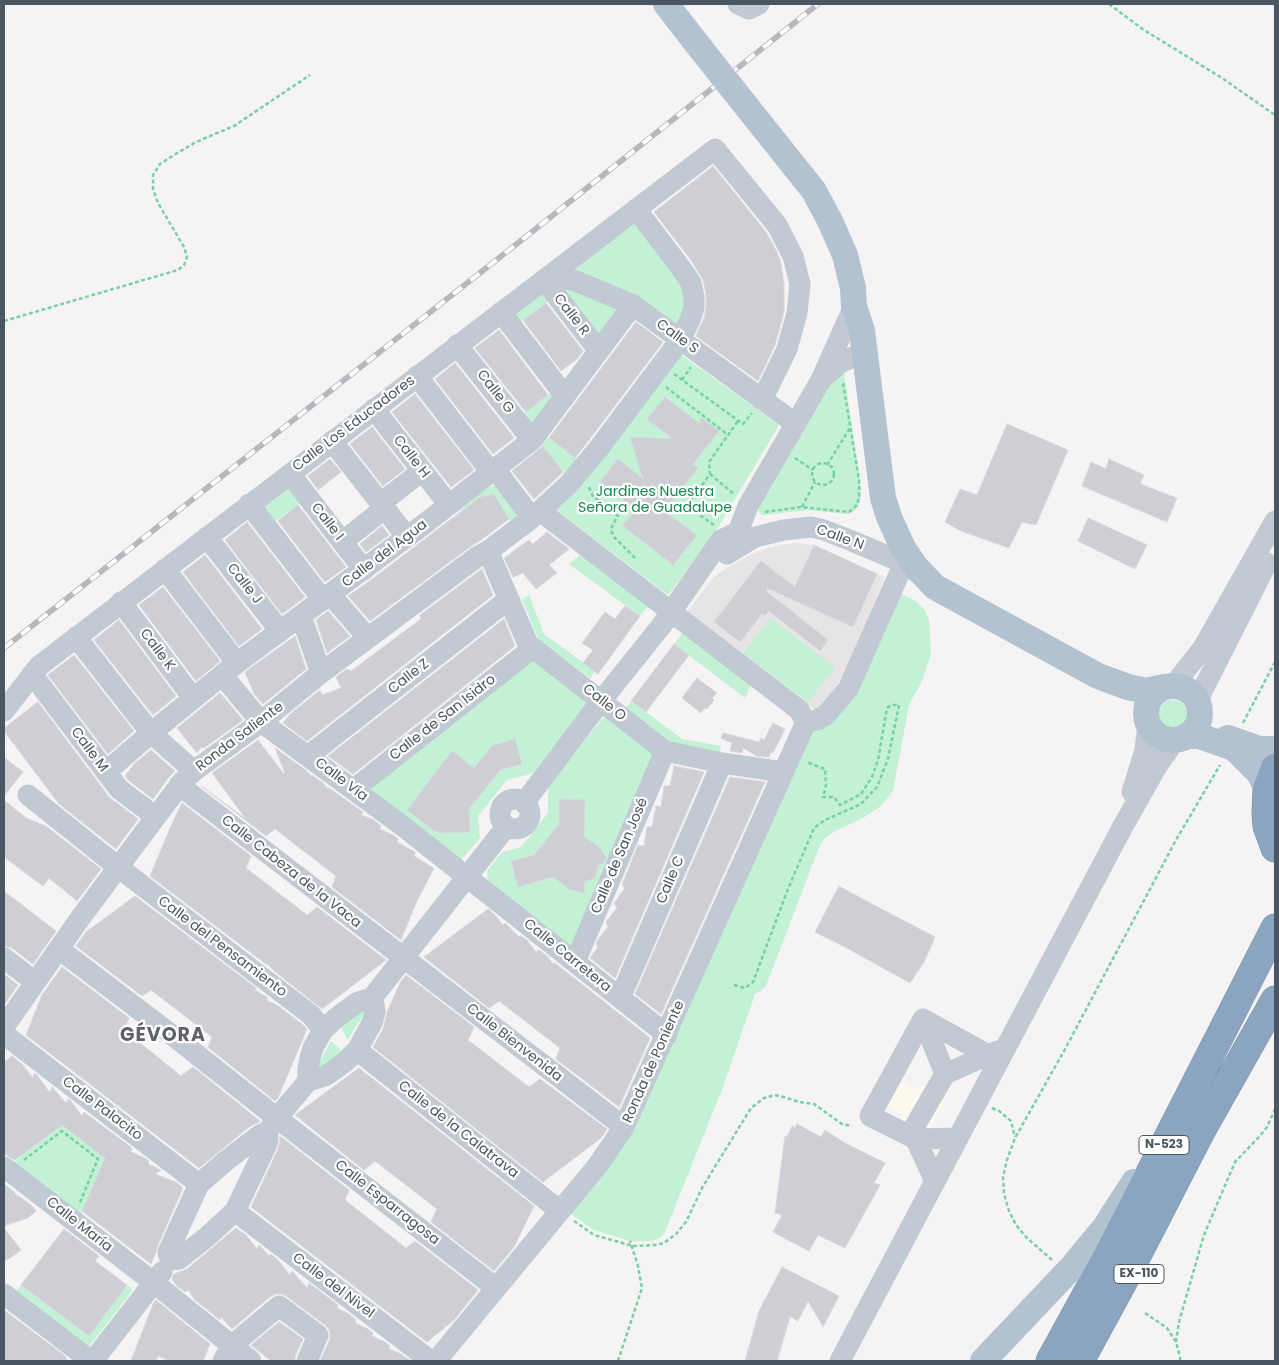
<!DOCTYPE html>
<html>
<head>
<meta charset="utf-8">
<style>
  body { margin:0 }
  #map { position:relative; width:1279px; height:1365px; overflow:hidden; background:#f5f3f3; font-family:Poppins,sans-serif }
  canvas { display:block }
  .frame { position:absolute; inset:0; border:5px solid #4a5661; pointer-events:none }
</style>
</head>
<body>
<div id="map">
<canvas width="1279" height="1365"></canvas>
<div class="frame"></div>
</div>
<script>
const c = document.querySelector('canvas').getContext('2d');
c.lineJoin = 'round';
function fillPath(path, color) {
  c.fillStyle = color;
  c.fill(path, 'evenodd');
}
function poly(rows) {
  const path = new Path2D();
  for (const r of rows) {
    if (r.length === 3) {
      path.moveTo(r[0] + r[2], r[1]);
      path.arc(r[0], r[1], r[2], 0, 2 * Math.PI);
      continue;
    }
    path.moveTo(r[0], r[1]);
    for (let i = 2; i < r.length; i += 2) path.lineTo(r[i], r[i + 1]);
  }
  return path;
}
function trace(path, color, width, dash) {
  c.strokeStyle = color;
  c.lineWidth = width;
  c.lineCap = dash ? 'butt' : 'round';
  c.setLineDash(dash || []);
  c.stroke(path);
}
function label(font, color, halo, rows, align = 'center') {
  c.font = font + ' Poppins,sans-serif';
  c.lineWidth = 4.5;
  c.setLineDash([]);
  c.textBaseline = 'middle';
  c.strokeStyle = halo;
  c.fillStyle = color;
  for (const [text, x, y, turn = 0] of rows) {
    c.save();
    c.translate(x, y);
    c.rotate((+turn || 0) * Math.PI / 180);
    c.textAlign = isNaN(turn) ? turn : align;
    if (halo) c.strokeText(text, 0, 0);
    c.fillText(text, 0, 0);
    c.restore();
  }
}
const commercial = poly([
  [900,1082,916,1090,920,1085,945,1100,926,1134,902,1120,903,1115,886,1106]
]);
const education = poly([
  [795,543,814,545,885,577,847,670,817,712,687,611,715,576,722,571,750,555,767,548,781,545]
]);
const green = poly([
  [634,219,677,274,687,300,678,326,566,272],
  [557,285,566,286,621,311,601,336],
  [543,290,550,300,516,325,509,316],
  [680,354,779,425,708,544,668,595,555,509],
  [839,369,844,373,861,486,861,497,859,506,853,512,847,514,809,510,764,515,760,514,758,510],
  [555,389,559,394,534,427,521,416],
  [545,436,578,460,566,476,540,442],
  [292,484,304,500,271,525,258,509],
  [492,486,496,487,518,516,510,521,494,494,481,497,460,511,458,506,487,488],
  [583,552,650,604,640,616,569,564],
  [900,593,917,602,925,611,929,619,931,654,922,681,909,705,893,791,881,806,863,818,835,831,825,838,820,845,766,986,761,991,755,994,723,1087,665,1232,661,1237,652,1241,630,1241,594,1230,568,1212,623,1147,807,735],
  [529,595,544,634,595,671,590,678,539,640,522,600],
  [770,618,835,667,808,702,744,653],
  [685,630,751,684,745,698,674,644],
  [536,658,590,699,533,773,507,780,478,816,480,838,460,861,367,790],
  [1173,715,15],
  [631,701,682,739,721,746,720,753,679,747,664,737,626,708],
  [608,712,662,754,574,951,488,881,487,871,502,852,521,847,548,813,548,798,549,785],
  [359,1008,365,1012,348,1040,340,1026],
  [331,1041,342,1051,314,1072],
  [62,1125,105,1158,80,1216,12,1163],
  [21,1285,89,1336,127,1285,133,1290,88,1348,15,1293]
]);
const building = poly([
  [713,166,766,232,777,252,781,263,784,285,784,312,775,345,758,381,696,336,704,318,706,308,706,293,703,280,691,260,654,212,713,166],
  [546,303,583,351,578,358,561,371,523,320,546,303],
  [636,322,663,342,589,440,575,458,549,438,636,322],
  [499,330,548,395,526,412,475,348,499,330],
  [455,363,514,438,493,454,435,379,455,363],
  [415,394,474,470,451,487,392,412,415,394],
  [665,397,699,423,702,418,719,431,693,464,698,468,664,511,697,535,673,565,623,526,636,509,600,482,618,459,643,479,630,437,673,439,647,419,665,397],
  [1007,424,1068,450,1036,525,1022,522,1009,548,961,531,945,522,960,489,977,495,1007,424],
  [372,427,405,469,383,486,350,444,372,427],
  [543,446,563,472,534,499,512,471,543,446],
  [330,459,341,472,318,490,308,476,330,459],
  [1109,459,1144,475,1140,484,1177,498,1167,522,1082,486,1091,462,1106,469,1109,459],
  [494,494,509,519,481,540,470,547,370,621,348,596,371,580,480,497,494,494],
  [298,505,346,567,325,582,278,521,298,505],
  [1088,518,1147,545,1135,569,1078,541,1088,518],
  [247,522,305,597,282,614,225,540,247,522],
  [382,526,389,535,366,552,360,544,382,526],
  [547,532,569,549,549,565,557,573,536,589,523,573,513,577,504,558,529,540,533,544,547,532],
  [814,545,877,574,853,627,767,588,766,591,828,640,820,651,769,611,764,616,762,614,740,642,714,622,761,561,795,587,814,545],
  [205,555,262,629,239,646,183,572,205,555],
  [482,569,493,595,307,741,283,723,289,715,320,690,322,695,341,688,336,677,347,669,351,671,421,619,420,615,482,569],
  [163,587,220,661,196,681,139,605,163,587],
  [625,606,640,616,598,674,583,663,593,650,582,643,605,612,615,619,625,606],
  [328,611,350,636,327,653,316,620,328,611],
  [504,619,515,646,353,774,328,756,504,619],
  [119,620,176,696,153,715,94,640,119,620],
  [295,636,306,669,263,704,254,694,245,672,295,636],
  [674,644,689,655,646,712,631,701,674,644],
  [74,655,134,731,108,754,48,675,74,655],
  [697,678,717,693,712,698,714,700,707,709,705,708,701,713,682,698,697,678],
  [220,693,243,720,204,748,201,747,197,753,177,728,220,693],
  [38,702,109,797,138,819,116,849,59,804,4,731,4,728,38,702],
  [773,723,785,729,773,753,771,752,769,757,757,756,743,748,742,753,730,751,732,743,721,738,723,733,759,742,761,738,764,740,773,723],
  [515,739,522,764,500,770,469,809,470,832,442,833,433,830,407,810,452,751,474,768,492,746,515,739],
  [258,740,284,774,285,773,275,748,307,771,311,776,312,775,323,783,328,789,329,788,363,812,361,815,374,820,381,826,380,829,395,836,398,839,397,842,415,852,414,856,434,868,416,903,401,940,332,887,336,876,275,829,266,836,201,786,246,819,212,773,258,740],
  [151,750,175,771,169,777,153,799,128,780,125,776,134,764,151,750],
  [4,757,23,772,4,796,4,757],
  [674,766,704,772,615,978,590,958,598,947,596,944,599,938,608,927,606,922,617,908,614,903,625,888,622,885,638,845,644,846,647,827,652,827,656,806,661,807,664,786,670,786,674,766],
  [730,777,765,782,661,1014,635,994,730,777],
  [559,799,585,800,584,836,600,848,606,857,603,864,598,865,596,877,585,882,584,893,569,889,553,877,518,887,511,861,534,855,559,824,559,799],
  [4,800,26,818,46,826,101,869,77,901,49,878,43,886,4,857,4,800],
  [182,803,251,856,246,868,307,915,317,907,386,960,322,1009,273,970,268,964,267,965,150,876,170,828,182,803],
  [839,886,870,903,935,937,924,962,910,983,845,947,815,932,839,886],
  [4,891,56,931,33,964,12,948,4,946,4,891],
  [135,896,256,988,255,990,268,998,266,1000,277,1005,302,1024,307,1029,278,1098,275,1101,208,1047,212,1037,151,990,142,996,76,946,86,932,135,896],
  [488,909,494,914,503,925,505,923,519,937,521,936,527,940,536,952,539,950,547,956,553,964,555,963,650,1038,619,1107,556,1059,560,1048,499,1001,489,1008,424,957,488,909],
  [62,967,129,1018,124,1030,181,1076,193,1067,260,1121,259,1122,249,1127,199,1168,26,1035,42,995,62,967],
  [4,974,18,985,4,1005,4,974],
  [406,975,474,1027,468,1040,529,1087,540,1079,607,1129,601,1138,543,1182,373,1047,383,1029,387,1012,400,983,406,975],
  [12,1056,21,1063,33,1078,34,1073,37,1075,50,1093,52,1087,66,1103,68,1099,71,1101,82,1116,84,1112,132,1148,131,1152,145,1158,149,1161,148,1164,161,1170,155,1174,176,1182,183,1188,157,1247,156,1252,151,1264,82,1211,105,1158,62,1125,15,1160,6,1155,4,1152,4,1062,12,1056],
  [359,1068,534,1206,514,1247,494,1271,431,1222,437,1209,375,1161,364,1170,295,1115,359,1068],
  [797,1124,821,1137,825,1130,845,1143,885,1163,874,1183,880,1185,845,1248,818,1235,809,1251,773,1232,782,1215,775,1213,785,1136,787,1137,792,1126,795,1128,797,1124],
  [280,1136,349,1190,345,1200,406,1248,415,1241,478,1290,454,1320,427,1342,251,1207,278,1149,280,1141,280,1136],
  [4,1184,13,1191,18,1197,19,1196,32,1206,36,1211,28,1218,4,1226,4,1184],
  [4,1228,21,1250,4,1262,4,1228],
  [236,1228,246,1235,257,1249,259,1245,269,1256,271,1254,278,1260,290,1275,292,1271,307,1288,309,1283,338,1305,337,1308,349,1314,356,1320,355,1323,368,1329,373,1333,372,1336,385,1342,390,1346,389,1349,401,1354,411,1361,320,1361,330,1339,330,1334,329,1329,325,1325,286,1296,281,1294,276,1294,271,1296,232,1329,221,1317,220,1320,195,1300,188,1290,185,1292,176,1285,172,1279,174,1274,187,1269,236,1228],
  [64,1229,99,1256,95,1261,127,1285,89,1336,21,1285,64,1229],
  [782,1267,839,1296,823,1327,808,1301,798,1321,790,1317,777,1361,745,1361,759,1311,782,1267],
  [156,1300,210,1344,203,1361,170,1361,158,1356,156,1361,131,1361,153,1304,156,1300],
  [4,1310,65,1356,67,1361,4,1361,4,1310],
  [279,1322,303,1339,295,1356,295,1361,271,1361,251,1345,279,1322]
]);
const path = poly([
  [1109,4,1144,30,1222,78,1275,115],
  [4,321,178,270,184,265,187,257,184,247,158,203,153,189,153,175,160,164,174,155,196,142,234,126,310,75],
  [674,374,743,424,752,413],
  [682,380,691,367],
  [666,387,728,435],
  [795,458,813,470],
  [823,474,11],
  [827,465,850,428],
  [710,474,735,495],
  [589,487,593,496,618,516,613,524,611,530,614,537,636,559],
  [802,507,815,482],
  [765,512,801,507,849,512,857,505,859,497,859,480,843,383],
  [714,525,687,506,710,474,709,462,738,421],
  [1243,723,1275,662],
  [734,985,745,988,753,982,788,889,814,828,825,820,861,804,877,787,888,759,899,705,891,705,887,708,878,760,872,777,861,794,840,805,834,797,823,797,826,785,825,769,809,763,806,764],
  [992,1108,999,1111,1011,1121,1015,1137],
  [24,1160,62,1131,98,1159,79,1205],
  [574,1221,594,1235,633,1246,655,1245,664,1243,676,1234,686,1222,702,1188,751,1108,764,1098,775,1095,787,1098,799,1102,814,1104,842,1124,852,1126],
  [1052,1260,1027,1238,1016,1225,1009,1211,1004,1194,1003,1177,1007,1160,1015,1138,1064,1051,1176,840,1220,765],
  [1145,1313,1167,1328,1176,1342,1180,1357,1180,1361],
  [1176,1342,1179,1322,1204,1235,1235,1162,1259,1137,1267,1127,1275,1109],
  [618,1361,642,1288,638,1266,630,1241]
]);
const minor = poly([
  [738,4,749,9,759,4],
  [501,312,565,396],
  [457,345,532,440],
  [599,351,549,286,546,278,555,277,576,281,633,305,796,424],
  [417,376,491,472],
  [823,378,840,363,855,356,865,357],
  [374,409,449,505],
  [332,441,407,537],
  [495,469,532,518],
  [290,474,364,570],
  [381,503,422,471],
  [249,504,323,600],
  [540,511,799,710,806,722],
  [207,537,280,631],
  [342,542,385,508],
  [488,551,528,644,665,751,722,763,783,772],
  [727,554,755,537,784,530,811,527,824,530,852,541,904,563,918,573],
  [165,569,237,663],
  [330,594,368,638],
  [121,602,193,698],
  [301,616,321,673],
  [76,637,151,733,194,771],
  [32,674,119,789,156,817],
  [223,676,261,722,400,824,667,1035],
  [1173,686,1203,648,1275,521],
  [1197,701,1267,563],
  [4,711,39,666,715,149,777,225,793,256,800,284,797,313,787,349,762,400],
  [806,722,817,720,826,715,848,689,904,563],
  [308,756,509,599],
  [106,772,151,733,237,663,423,525,532,440,633,305],
  [179,785,624,1127],
  [354,789,533,648],
  [1132,792,1145,750,1148,723],
  [28,795,118,867,311,1015,323,1030],
  [515,814,15],
  [524,803,601,701,662,625,721,540,738,532,748,506,821,380,854,306],
  [59,949,167,1031,277,1118,496,1288],
  [4,958,35,982],
  [575,962,665,751],
  [620,998,722,763],
  [923,1019,945,1074],
  [4,1027,81,917,182,782,194,771,261,722,321,673,477,557,488,551,532,518,569,484,599,448,680,340,690,320,694,308,694,296,691,283,681,268,636,209],
  [4,1034,199,1184],
  [357,1050,560,1211],
  [308,1081,325,1076,334,1070,346,1061,357,1050,372,1023,375,1012,374,1004,372,998],
  [958,1138,916,1139,870,1116,923,1019,990,1056],
  [4,1167,153,1282,251,1361],
  [935,1181,912,1131,945,1074,997,1051],
  [235,1211,431,1361],
  [171,1260,179,1259,208,1236,235,1211,267,1144,268,1139,266,1134,277,1118,308,1081,308,1068,310,1058,313,1048,323,1030,336,1018,358,1002,372,998,506,827],
  [171,1260,169,1256,168,1252,199,1184,227,1160,257,1137,262,1134,266,1134],
  [4,1294,91,1361],
  [93,1361,162,1272],
  [223,1361,231,1346,279,1306,318,1335,307,1361],
  [436,1361,598,1165,624,1127,806,722],
  [840,1361,1122,828,1157,766,1176,739]
]);
const major = poly([
  [666,4,701,49],
  [747,107,814,191,830,221,845,255,853,288,854,306,862,331,883,498,889,517,903,548,916,567,935,587,1098,676,1128,687,1146,691,1164,687],
  [1173,713,27],
  [1186,736,1199,736,1231,747,1236,750,1259,773,1267,789],
  [1228,738,1259,749,1275,749],
  [983,1361,1072,1267,1105,1227,1134,1182]
]);
const highway = poly([
  [1275,768,1267,789,1266,814,1267,826,1275,848],
  [1050,1361,1106,1259,1275,928],
  [1080,1361,1130,1269,1201,1131,1275,1000]
]);
const rail = poly([
  [4,648,523,239,818,4]
]);
const majorBridge = poly([
  [701,49,747,107]
]);
const shields = [
  [1164,1145,50],
  [1139,1274,50]
];
const shieldNames = [
  ["N-523",1164,1145],
  ["EX-110",1139,1274]
];
const streetNames = [
  ["Calle R",571,315,52],
  ["Calle S",677,337,36],
  ["Calle G",495,392,52],
  ["Calle Los Educadores",354,424,-37],
  ["Calle H",411,457,52],
  ["Calle I",327,522,52],
  ["Calle N",840,538,20],
  ["Calle del Agua",385,554,-37],
  ["Calle J",244,584,52],
  ["Calle K",157,650,53],
  ["Calle Z",409,677,-38],
  ["Calle O",604,703,38],
  ["Calle de San Isidro",443,718,-38],
  ["Ronda Saliente",240,737,-37],
  ["Calle M",89,750,53],
  ["Calle Vía",341,780,37],
  ["Calle de San José",620,856,-67],
  ["Calle Cabeza de la Vaca",291,872,38],
  ["Calle C",671,880,-67],
  ["Calle del Pensamiento",222,947,37],
  ["Calle Carretera",567,956,39],
  ["Calle Bienvenida",514,1043,38],
  ["Ronda de Poniente",654,1062,-66],
  ["Calle Palacito",102,1109,37],
  ["Calle de la Calatrava",458,1130,38],
  ["Calle Esparragosa",387,1203,38],
  ["Calle María",79,1225,38],
  ["Calle del Nivel",333,1286,37]
];
const parkNames = [
  ["Jardines Nuestra",655,492],
  ["Señora de Guadalupe",655,508]
];
const districtNames = [
  ["GÉVORA",163,1036]
];
fillPath(commercial, '#fdf9ef');
fillPath(education, '#e6e4e5');
fillPath(green, '#c3f1d5');
fillPath(building, '#cdcfd5');
trace(building, '#d7d9de', 1);
trace(highway, '#7690ad', 29);
trace(path, '#7ad0a6', 2.5, [4, 2.5]);
trace(minor, '#c1cad2', 21);
trace(major, '#b3c2d1', 26);
trace(highway, '#8ba5c1', 28);
trace(rail, '#b5b8bd', 5.5);
trace(rail, '#fff', 4, [11]);
trace(majorBridge, '#b3c2d1', 26);
for (const [x, y, w] of shields) {
  const box = new Path2D();
  box.roundRect(x - w / 2, y - 9.5, w, 19, 4);
  c.fillStyle = '#fff';
  c.fill(box);
  trace(box, '#4a5661', 1);
}
label('bold 12px', '#4a5661', null, shieldNames);
label('14px', '#4a5661', '#fff', streetNames);
label('14px', '#17864f', '#fff', parkNames);
c.letterSpacing = '1px';
label('bold 19px', '#5f6368', '#fff', districtNames);
c.letterSpacing = '0px';
</script>
</body>
</html>
